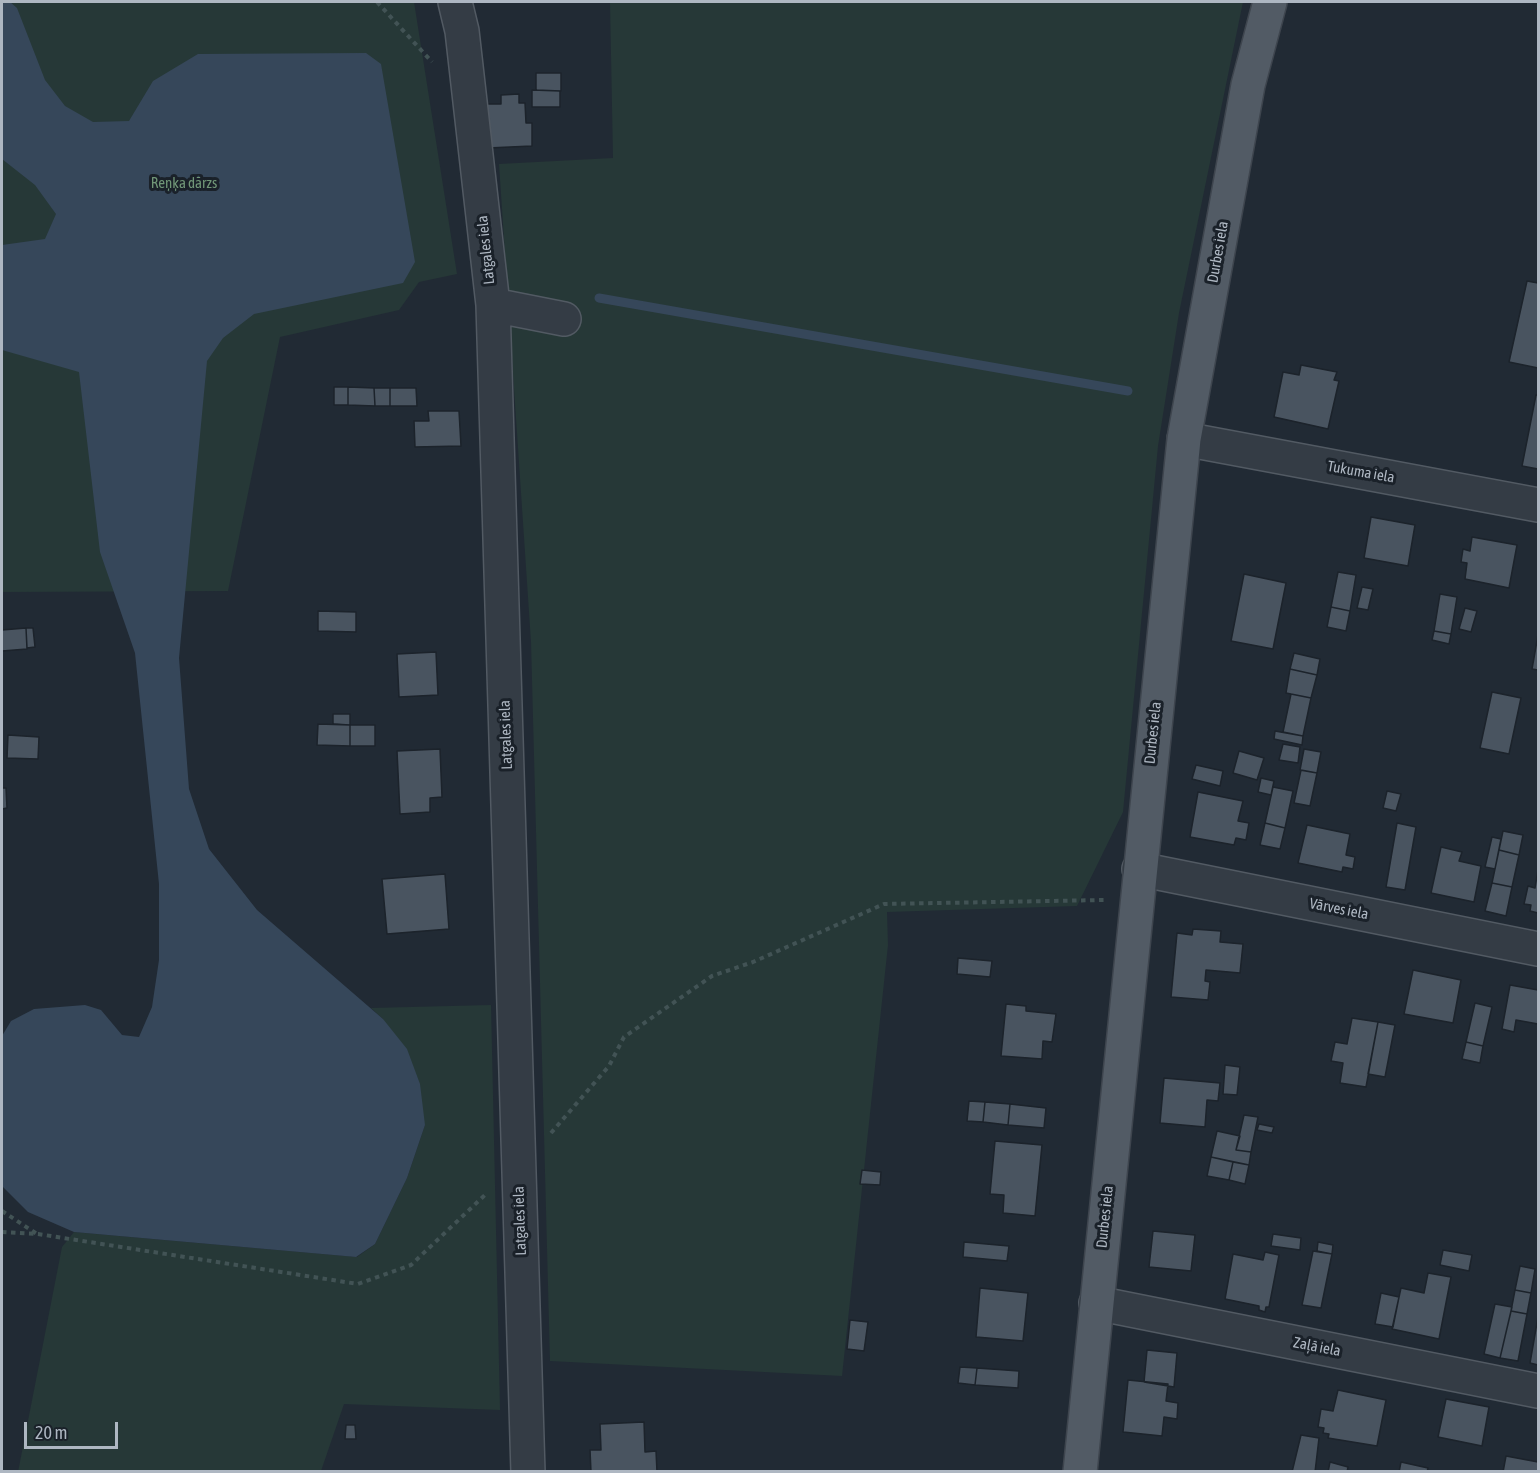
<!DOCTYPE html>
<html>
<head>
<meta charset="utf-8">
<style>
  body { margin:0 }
  #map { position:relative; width:1540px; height:1473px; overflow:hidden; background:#212a34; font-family:"Asap Condensed",sans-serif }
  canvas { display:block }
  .frame { position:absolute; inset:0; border:3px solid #aeb7c2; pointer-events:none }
  .scale { position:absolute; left:24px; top:1422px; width:94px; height:27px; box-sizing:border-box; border:3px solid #aeb7c2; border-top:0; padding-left:8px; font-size:18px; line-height:21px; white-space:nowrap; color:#aeb7c2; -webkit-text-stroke:4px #1a2129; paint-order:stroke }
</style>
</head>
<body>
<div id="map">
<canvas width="1540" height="1473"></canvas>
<div class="frame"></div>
<div class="scale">20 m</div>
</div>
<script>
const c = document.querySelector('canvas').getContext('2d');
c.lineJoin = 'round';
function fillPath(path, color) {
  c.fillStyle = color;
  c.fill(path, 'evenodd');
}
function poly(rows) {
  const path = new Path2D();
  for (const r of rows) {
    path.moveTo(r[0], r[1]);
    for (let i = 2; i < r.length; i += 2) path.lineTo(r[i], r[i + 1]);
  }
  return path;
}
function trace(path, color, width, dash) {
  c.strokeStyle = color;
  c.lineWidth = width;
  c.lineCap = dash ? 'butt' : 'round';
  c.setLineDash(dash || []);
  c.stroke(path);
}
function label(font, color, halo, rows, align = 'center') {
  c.font = font + ' "Asap Condensed",sans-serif';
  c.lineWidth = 6;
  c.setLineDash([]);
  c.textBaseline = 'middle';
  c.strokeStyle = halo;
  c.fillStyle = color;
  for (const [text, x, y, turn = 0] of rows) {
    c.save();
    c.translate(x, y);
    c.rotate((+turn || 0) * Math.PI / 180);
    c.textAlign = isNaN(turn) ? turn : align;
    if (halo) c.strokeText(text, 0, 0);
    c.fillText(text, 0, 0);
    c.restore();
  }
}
const green = poly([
  [2,2,414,2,457,274,419,282,399,310,280,337,228,591,2,592],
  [610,2,1243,2,1179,313,1158,446,1123,812,1077,906,887,912,888,945,842,1376,550,1361,531,642,499,164,613,158],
  [491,1005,500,1410,344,1404,321,1471,18,1472,62,1247,74,1232,357,1257,375,1244,407,1178,425,1125,383,1019,371,1008]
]);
const water = poly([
  [2,2,10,2,17,8,45,80,65,106,93,122,129,121,153,81,198,54,366,53,381,64,415,262,403,283,254,314,223,338,207,361,179,658,189,789,209,849,257,910,383,1019,407,1049,420,1084,425,1125,407,1178,375,1244,356,1257,74,1232,28,1212,2,1186,2,1036,11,1021,34,1009,85,1005,101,1010,122,1035,139,1037,152,1007,159,960,159,884,135,653,100,552,79,372,2,350,2,245,45,239,56,214,35,185,2,159]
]);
const stream = poly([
  [599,298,1128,391]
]);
const building = poly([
  [536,73,561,73,561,91,536,90,536,73],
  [532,90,560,91,560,107,532,107,532,90],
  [519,94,519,103,525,103,526,123,532,123,532,146,488,148,487,104,501,104,501,95,519,94],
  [1527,281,1538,283,1538,368,1509,362,1527,281],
  [1301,365,1337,372,1334,380,1339,381,1328,429,1274,417,1283,372,1299,375,1301,365],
  [334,387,348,387,348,405,334,405,334,387],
  [348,387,374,388,375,406,348,405,348,387],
  [374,388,390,388,390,406,375,406,374,388],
  [390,388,416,388,417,406,390,406,390,388],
  [1536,395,1538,395,1538,469,1522,466,1536,395],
  [428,411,459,411,461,446,415,447,414,421,429,421,428,411],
  [1371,517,1415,525,1408,566,1364,558,1371,517],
  [1472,537,1517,545,1509,588,1465,579,1467,563,1461,562,1463,549,1470,551,1472,537],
  [1338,572,1356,575,1350,611,1331,607,1338,572],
  [1244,574,1286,583,1273,649,1231,641,1244,574],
  [1362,587,1373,589,1368,610,1357,608,1362,587],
  [1440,594,1457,597,1451,634,1434,631,1440,594],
  [1331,607,1350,611,1346,631,1327,627,1331,607],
  [1465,608,1477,611,1471,632,1459,629,1465,608],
  [318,611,356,612,356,632,318,631,318,611],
  [26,628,33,628,35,647,27,648,26,628],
  [26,628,27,649,2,651,2,630,26,628],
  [1434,631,1451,634,1449,644,1432,640,1434,631],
  [1538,635,1538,670,1532,669,1538,635],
  [436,652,438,695,399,697,397,654,436,652],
  [1294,653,1320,659,1317,675,1290,669,1294,653],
  [1290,669,1317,675,1311,698,1286,693,1290,669],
  [1492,692,1521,698,1509,754,1480,748,1492,692],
  [1291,694,1311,698,1303,736,1283,732,1291,694],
  [333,714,350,714,350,725,333,724,333,714],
  [318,724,350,725,350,746,317,745,318,724],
  [350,725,375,725,375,746,350,746,350,725],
  [1275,731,1303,736,1302,745,1274,739,1275,731],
  [8,735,39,737,38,759,7,758,8,735],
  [1283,744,1300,747,1298,763,1279,760,1283,744],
  [440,749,442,797,430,798,430,812,400,814,397,751,440,749],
  [1304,749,1321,752,1317,773,1300,770,1304,749],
  [1239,751,1264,758,1257,780,1233,773,1239,751],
  [1196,765,1223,771,1220,786,1192,779,1196,765],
  [1301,770,1317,773,1310,806,1294,803,1301,770],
  [1261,778,1274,781,1271,795,1258,792,1261,778],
  [1273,787,1293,791,1285,828,1265,823,1273,787],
  [2,788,6,788,7,808,2,809,2,788],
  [1387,791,1401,794,1396,811,1383,808,1387,791],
  [1198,792,1243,801,1238,821,1249,823,1246,840,1236,838,1234,845,1190,837,1198,792],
  [1265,823,1285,828,1280,849,1260,845,1265,823],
  [1397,823,1416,827,1405,890,1386,887,1397,823],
  [1307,825,1350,834,1346,855,1355,857,1353,869,1343,867,1342,872,1298,863,1307,825],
  [1503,831,1523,835,1519,855,1499,850,1503,831],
  [1492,837,1501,839,1495,869,1485,867,1492,837],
  [1441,847,1462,852,1459,861,1481,866,1474,902,1431,893,1441,847],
  [1499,850,1519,855,1512,887,1492,883,1499,850],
  [1538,870,1538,913,1530,911,1531,905,1524,904,1528,886,1535,888,1538,870],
  [445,874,449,929,387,934,382,879,445,874],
  [1492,883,1512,887,1506,916,1485,911,1492,883],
  [1193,929,1221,931,1220,942,1243,944,1240,973,1206,970,1205,981,1210,982,1208,1000,1171,997,1177,933,1192,935,1193,929],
  [958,958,992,961,990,977,957,974,958,958],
  [1413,970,1461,980,1453,1023,1404,1014,1413,970],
  [1510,985,1538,990,1538,1024,1516,1020,1514,1032,1502,1029,1510,985],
  [1475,1003,1492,1007,1483,1046,1466,1042,1475,1003],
  [1006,1004,1026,1006,1026,1011,1056,1014,1052,1042,1043,1041,1042,1059,1001,1056,1006,1004],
  [1352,1018,1378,1022,1366,1087,1340,1083,1343,1063,1331,1061,1335,1042,1347,1044,1352,1018],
  [1378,1022,1395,1025,1385,1077,1368,1074,1378,1022],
  [1466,1042,1483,1046,1480,1063,1462,1059,1466,1042],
  [1225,1065,1240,1067,1237,1095,1223,1094,1225,1065],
  [1164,1078,1220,1083,1218,1101,1207,1100,1205,1127,1160,1123,1164,1078],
  [969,1101,985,1102,983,1122,967,1121,969,1101],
  [985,1102,1010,1104,1008,1125,983,1122,985,1102],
  [1010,1104,1046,1108,1044,1128,1008,1125,1010,1104],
  [1244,1115,1258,1117,1251,1152,1236,1150,1244,1115],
  [1259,1124,1274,1127,1272,1133,1257,1130,1259,1124],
  [1217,1131,1240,1136,1236,1150,1251,1152,1249,1165,1211,1157,1217,1131],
  [995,1141,1042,1145,1035,1216,1003,1213,1004,1195,990,1194,995,1141],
  [1211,1157,1233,1162,1229,1180,1207,1176,1211,1157],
  [1233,1162,1249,1165,1245,1184,1229,1180,1233,1162],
  [862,1170,881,1172,880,1185,860,1184,862,1170],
  [1153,1231,1195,1235,1191,1271,1149,1267,1153,1231],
  [1273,1234,1301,1238,1300,1250,1271,1246,1273,1234],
  [964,1242,1009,1246,1007,1261,963,1257,964,1242],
  [1318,1242,1333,1245,1332,1254,1317,1251,1318,1242],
  [1443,1250,1472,1255,1469,1271,1440,1265,1443,1250],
  [1313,1251,1332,1254,1321,1308,1302,1305,1313,1251],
  [1265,1252,1279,1255,1269,1307,1266,1307,1265,1312,1259,1310,1259,1306,1225,1299,1233,1254,1263,1260,1265,1252],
  [1520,1266,1535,1269,1531,1293,1515,1290,1520,1266],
  [1428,1273,1451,1277,1439,1339,1392,1329,1401,1288,1424,1293,1428,1273],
  [980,1288,1028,1293,1023,1341,976,1337,980,1288],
  [1515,1290,1531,1293,1527,1314,1511,1311,1515,1290],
  [1381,1293,1399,1297,1393,1327,1375,1324,1381,1293],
  [1495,1304,1512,1307,1500,1358,1484,1354,1495,1304],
  [1511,1311,1527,1314,1518,1361,1500,1358,1511,1311],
  [1538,1317,1538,1365,1530,1363,1538,1317],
  [850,1320,868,1322,864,1351,847,1349,850,1320],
  [1147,1350,1177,1353,1174,1387,1144,1382,1147,1350],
  [960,1367,977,1368,975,1385,958,1383,960,1367],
  [977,1368,1019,1371,1018,1388,975,1385,977,1368],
  [1128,1380,1168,1384,1166,1401,1178,1403,1177,1419,1164,1417,1162,1436,1123,1432,1128,1380],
  [1338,1390,1386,1400,1377,1446,1328,1438,1329,1434,1323,1433,1324,1428,1318,1427,1321,1409,1333,1411,1338,1390],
  [1446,1399,1489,1407,1482,1446,1438,1437,1446,1399],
  [644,1422,645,1452,656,1451,657,1472,591,1472,590,1450,601,1450,600,1424,644,1422],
  [346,1425,355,1425,356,1439,345,1439,346,1425],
  [1301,1435,1319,1438,1315,1472,1292,1472,1301,1435],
  [1506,1456,1538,1462,1538,1472,1503,1472,1506,1456],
  [1330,1462,1348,1467,1347,1472,1328,1472,1330,1462],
  [1401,1462,1428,1468,1427,1472,1399,1472,1401,1462]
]);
const path = poly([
  [377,2,432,62],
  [551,1133,609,1066,624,1037,712,976,753,962,884,904,1104,900],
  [2,1211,37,1234],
  [2,1232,38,1234,358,1284,411,1265,487,1193]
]);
const minor = poly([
  [455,2,462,31,493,305,528,1472],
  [493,305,564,319],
  [1184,439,1538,505],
  [1139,869,1538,949],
  [1096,1303,1538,1391]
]);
const major = poly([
  [1080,1472,1184,439,1248,85,1270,2]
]);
const parkNames = [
  ["Reņķa dārzs",184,183]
];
const streetNames = [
  ["Latgales iela",486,250,-96],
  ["Durbes iela",1218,252,-80],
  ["Tukuma iela",1361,472,10],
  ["Durbes iela",1153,733,-84],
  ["Latgales iela",506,735,-92],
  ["Vārves iela",1339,909,11],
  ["Durbes iela",1105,1217,-84],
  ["Latgales iela",520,1221,-92],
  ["Zaļā iela",1317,1347,11]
];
fillPath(green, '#263837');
fillPath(water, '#36475a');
trace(stream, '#36475a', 9);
fillPath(building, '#495460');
trace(building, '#1c232b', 1.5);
trace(minor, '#525a63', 36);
trace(major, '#3e454e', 36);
trace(path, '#425355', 4, [4.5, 4.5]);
trace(minor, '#343c45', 33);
trace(major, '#525b65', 33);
label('15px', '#709677', '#1a2129', parkNames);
label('15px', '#aeb7c2', '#1a2129', streetNames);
</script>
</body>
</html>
